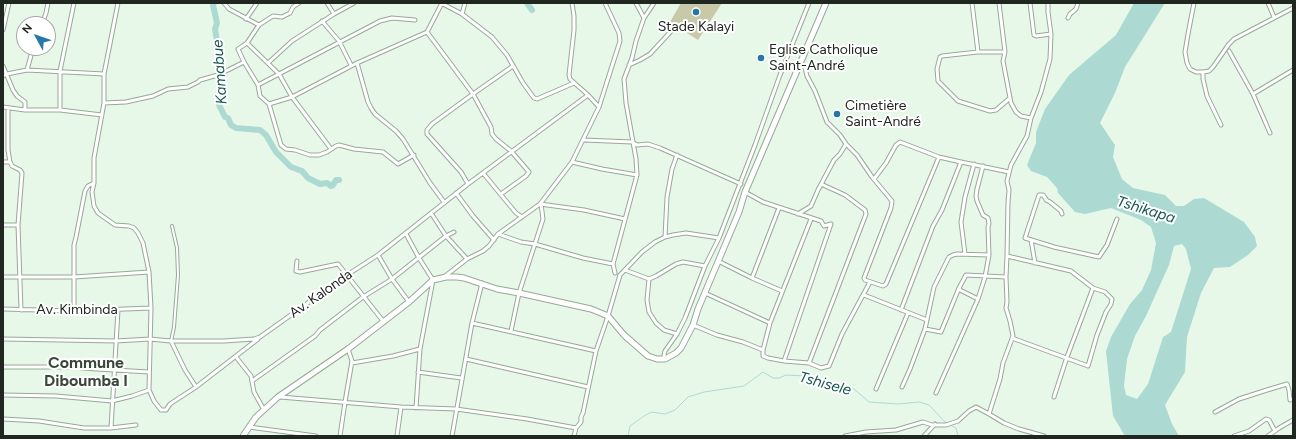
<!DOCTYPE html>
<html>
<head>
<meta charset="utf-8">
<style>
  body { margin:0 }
  #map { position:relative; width:1296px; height:439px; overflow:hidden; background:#e7f8e8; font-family:Figtree,sans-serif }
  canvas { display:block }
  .frame { position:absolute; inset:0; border:4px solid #202620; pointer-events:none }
  .north { position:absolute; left:16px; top:16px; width:40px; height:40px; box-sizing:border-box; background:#fff; border:1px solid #a6a8a6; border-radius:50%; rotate:310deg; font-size:11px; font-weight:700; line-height:16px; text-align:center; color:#202620 }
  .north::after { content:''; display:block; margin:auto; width:14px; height:18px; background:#2676a8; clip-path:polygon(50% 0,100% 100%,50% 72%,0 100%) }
</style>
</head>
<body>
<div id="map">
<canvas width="1296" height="439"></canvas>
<div class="frame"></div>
<div class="north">N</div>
</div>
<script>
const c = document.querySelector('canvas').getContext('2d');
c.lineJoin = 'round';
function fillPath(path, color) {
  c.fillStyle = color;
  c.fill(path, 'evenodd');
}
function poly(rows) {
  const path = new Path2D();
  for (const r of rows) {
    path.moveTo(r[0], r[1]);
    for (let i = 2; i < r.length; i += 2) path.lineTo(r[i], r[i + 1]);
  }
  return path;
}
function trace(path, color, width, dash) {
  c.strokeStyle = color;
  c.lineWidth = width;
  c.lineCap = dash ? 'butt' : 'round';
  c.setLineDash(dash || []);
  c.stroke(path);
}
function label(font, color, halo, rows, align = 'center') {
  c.font = font + ' Figtree,sans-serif';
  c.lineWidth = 4;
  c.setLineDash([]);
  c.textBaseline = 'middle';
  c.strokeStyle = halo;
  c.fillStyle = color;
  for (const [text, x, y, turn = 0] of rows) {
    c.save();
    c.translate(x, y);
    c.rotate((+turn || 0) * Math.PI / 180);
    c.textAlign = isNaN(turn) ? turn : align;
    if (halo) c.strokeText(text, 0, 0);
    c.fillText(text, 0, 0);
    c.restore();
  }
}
const green = poly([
  [681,3,722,3,698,40,670,22]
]);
const water = poly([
  [1134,3,1165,3,1125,67,1115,93,1100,123,1115,145,1113,157,1122,179,1133,188,1165,195,1176,206,1184,206,1194,199,1204,198,1244,222,1255,237,1257,246,1248,255,1230,267,1214,268,1201,293,1187,337,1185,372,1165,405,1172,424,1179,436,1125,436,1113,416,1106,351,1111,337,1130,304,1142,290,1151,270,1156,243,1151,227,1141,220,1111,208,1085,214,1075,212,1058,193,1057,188,1047,177,1031,171,1027,165,1036,143,1036,132,1045,109,1069,75,1116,35],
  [1182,244,1186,249,1191,269,1171,332,1163,337,1148,384,1137,399,1126,395,1124,386,1127,359,1135,336,1146,316,1169,265,1174,246]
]);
const stream = poly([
  [950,425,956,428,958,436],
  [628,436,630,426,644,416,651,412,665,414,675,410,688,397,704,392,744,386,763,372,773,378,779,378,786,375,806,376,814,382,854,389,869,402,898,404,919,402,929,405,944,421,947,423]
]);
const river = poly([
  [214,3,213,5,217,23,215,29,220,60,220,70,221,76,219,105,225,117,228,118,231,125,236,128,260,130,266,135,276,152,291,167,302,171,308,178,320,184,327,183,331,186,333,185,336,180,339,180],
  [527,3,532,10]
]);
const pedestrian = poly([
  [171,341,174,327,178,275,177,248,172,226]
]);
const minor = poly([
  [118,3,104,74,104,103,94,158,94,183,92,192,94,206,98,213,115,225,129,226,134,228,138,233,143,243,149,272,151,308,149,390,154,401,161,410,166,410,170,404,196,387,258,339],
  [224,3,229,9,259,25],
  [327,3,334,14],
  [441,3,462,14,492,37,507,55,523,83,534,98,537,99,574,83],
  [572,3,574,16,574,30,569,75,570,79,588,95,599,107],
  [636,3,644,18],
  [972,3,978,52],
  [999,3,1005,52,1003,61,1011,103,1016,112,1021,116,1031,118],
  [1030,3,1034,35,1036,36,1051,34],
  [1194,3,1188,34,1185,52,1187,63,1190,69,1196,72,1203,72,1209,71,1213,67,1229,44,1234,39,1293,8],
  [1268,3,1274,17],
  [462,14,465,3],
  [1068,18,1070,14,1076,9,1078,3],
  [246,19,257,3],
  [322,21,339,41,351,65],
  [42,24,46,13,48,3],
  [3,30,9,3],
  [427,32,473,94,491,127,492,134,496,139,511,151,529,172,526,176,501,194],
  [247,43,279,74,292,97,331,149],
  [1229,51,1253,94,1293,70],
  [1005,52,978,52,942,56,940,57,937,69,938,81,958,101,990,111,996,110,1010,98],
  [244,62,258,85,260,96,269,104,281,145,286,149,295,150,310,155,319,155,327,152,336,146,339,145,354,149,383,152,398,164,414,155],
  [268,63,292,41,334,14,354,3],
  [357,63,368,102,371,108,375,114,396,131,403,139,430,183,444,202],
  [800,63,805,68,807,76,815,91,827,122,840,135,846,144,857,155,872,177,892,201,891,208,864,278,865,280,883,286,886,284,939,157],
  [629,65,640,60,650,54,675,27],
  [3,66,13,90,17,96,25,102,25,110],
  [27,70,33,48],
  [1203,72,1203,79,1207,96,1221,125],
  [3,76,7,74,27,70,104,74],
  [258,85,380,21,392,18,415,20],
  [1253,94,1270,133],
  [104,103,126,102,153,96,168,89,188,87,198,82,200,80,218,75,244,62,238,49,247,43,259,25,273,16,282,17,290,13,293,7,299,3],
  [269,104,292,97,357,63,427,32,442,3],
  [3,107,25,110,60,110,102,115],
  [8,108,8,150,10,162,12,166,20,170,22,173,18,225,21,310],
  [60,110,60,71,74,3],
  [584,140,632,142,637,145,648,144,660,148,741,184],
  [3,162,10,162],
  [572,162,602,169,637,175],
  [483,173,516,213,522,217],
  [874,179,886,163,896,145,900,142,939,157,961,162,1009,172],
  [468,184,461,172,427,134,427,130,432,124,473,94,513,66],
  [745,192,763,202,821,221,824,226,831,224,784,361],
  [456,193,473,216,494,240],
  [540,204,584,210,625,219],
  [431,213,446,236,467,259],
  [798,214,811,206,818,190,834,160,840,154,846,144],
  [1062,214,1061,211,1050,202,1046,200,1046,199,1043,195,1039,195,1025,238,1054,247,1099,257,1107,245,1117,219],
  [811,219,770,323,763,350,763,356,768,358,784,361,809,363,821,368,829,366,842,334,870,282],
  [3,225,18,225],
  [406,234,419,258,433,280,420,349,416,408],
  [498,234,521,242,535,244,583,258,613,264],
  [665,237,667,197,672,169,677,155],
  [1031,240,1035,263],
  [965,254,961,222,965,197,974,164],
  [378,255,392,279,409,302],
  [1007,256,1071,271,1093,288,1105,292,1112,299,1111,304,1106,312,1097,335,1088,366,1012,338],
  [297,261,296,271,300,272,338,264,383,321],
  [718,261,752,278,782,291],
  [625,270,649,279,656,276,676,264,683,262,705,266],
  [615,273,613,264,637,175,636,159,626,103,624,79,632,58,636,41,644,18,654,3],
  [3,277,74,277,149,272],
  [444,277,467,259,483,251,489,246,498,234,540,204,572,162,599,107,620,41,619,33,605,3],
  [752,278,779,208],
  [649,279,647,300,649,312,656,323,664,330,677,334],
  [959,288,960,290,978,299],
  [705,293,770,323],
  [864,295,927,320],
  [3,309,74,311,151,308],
  [901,310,933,226,942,210,961,162],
  [74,311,74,245,76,237,85,191,88,186,94,183],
  [472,323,596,351],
  [693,325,717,335,743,342,763,350],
  [925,329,941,332,959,288,966,275,1006,277],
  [511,331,519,293,543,219,541,204],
  [3,339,116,341,150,339,171,341,224,341,254,339,260,337,347,275,378,255,468,184,588,95],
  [171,341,185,370,196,387],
  [236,357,251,376,254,392,264,410],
  [466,359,588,387],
  [665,359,664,355,665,351,677,334,685,318,705,266,719,238,755,145,780,75,809,3],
  [352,363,393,356,420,349],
  [809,363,866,214,865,210,845,195,821,184],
  [3,367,72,367,97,369,149,372],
  [418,372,461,378],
  [252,381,315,336,320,330,363,297,392,279,446,236,454,232],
  [902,387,910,369,925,329,934,287,949,257,953,255,957,254,989,255],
  [876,389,908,313],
  [936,393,978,299,985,277,989,255,988,227,989,224,988,218,983,215,977,201,976,196,977,189,983,166],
  [3,395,56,396,112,401,132,396,149,390],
  [280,397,401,407,456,409,527,419,576,428],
  [1054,397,1067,357,1093,288],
  [1215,412,1239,399,1267,390,1287,384,1289,390,1290,400,1293,399],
  [989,414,1000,379,1003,363,1013,336,1010,321,1006,308,1007,302,1006,277,1007,256,1008,203,1009,190,1007,181,1011,165,1027,136,1031,118,1041,92,1050,59,1051,34,1048,12,1048,3],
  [3,419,39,421,84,428,111,428,136,425],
  [249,427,316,436],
  [111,428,118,310],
  [340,436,345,402,352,361,348,349],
  [397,436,401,407],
  [452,436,472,323,482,283],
  [574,436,576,428,581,422,581,417,583,413,596,351,608,316,620,275,642,252,655,242,665,237,673,235,686,233,719,238],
  [845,436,866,432,896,430,923,422,932,425,946,425,958,421,969,411,976,407,989,414,1004,423,1019,429,1044,436],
  [924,436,935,424],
  [1234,436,1249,431,1266,419,1269,420,1275,431],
  [1268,436,1279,428,1293,420]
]);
const trunk = poly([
  [243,436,256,417,278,397,348,349,409,302,433,280,446,277,457,277,464,278,497,289,519,293,591,309,608,316,624,335,648,356,657,359,665,359,676,353,681,348,693,325,698,309,739,212,745,192,826,3]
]);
const markers = [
  [696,12,4,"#2676a8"],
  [761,58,4,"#2676a8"],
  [837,114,4,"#2676a8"]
];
const poiNames = [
  ["Stade Kalayi",696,27,"center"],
  ["Eglise Catholique",769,50],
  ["Saint-André",769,66],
  ["Cimetière",845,106],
  ["Saint-André",845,122]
];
const streetNames = [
  ["Av. Kalonda",321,294,-35],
  ["Av. Kimbinda",77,310]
];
const waterNames = [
  ["Kamabue",220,72,-94],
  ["Tshikapa",1146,210,17],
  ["Tshisele",825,384,15]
];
const quarterNames = [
  ["Commune",86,363],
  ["Diboumba I",86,381]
];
fillPath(green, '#c7c9a8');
fillPath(water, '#acdad3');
trace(stream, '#acdad3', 1);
trace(river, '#acdad3', 6);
trace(pedestrian, '#98a899', 4);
trace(minor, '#98a899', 5);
trace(trunk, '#98a899', 7);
trace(pedestrian, '#fff', 2);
trace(minor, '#fff', 3);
trace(trunk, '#fff', 5);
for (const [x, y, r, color] of markers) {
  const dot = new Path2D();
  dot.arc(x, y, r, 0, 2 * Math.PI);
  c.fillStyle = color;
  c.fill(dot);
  trace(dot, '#fff', 1.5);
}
label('14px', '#202620', '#fff', poiNames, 'left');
label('14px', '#202620', '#fff', streetNames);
label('italic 15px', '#17564f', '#fff', waterNames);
label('bold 16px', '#39473a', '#fff', quarterNames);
</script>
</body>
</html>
